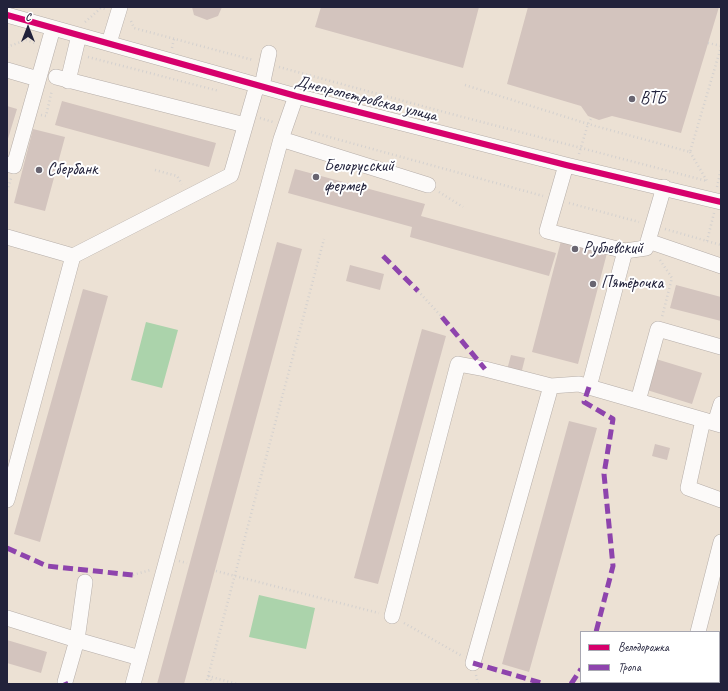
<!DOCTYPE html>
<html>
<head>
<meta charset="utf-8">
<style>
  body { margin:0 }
  #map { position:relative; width:728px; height:691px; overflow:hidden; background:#ece1d4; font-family:Caveat,sans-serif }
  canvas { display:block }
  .frame { position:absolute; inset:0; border:8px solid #22223b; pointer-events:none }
  .legend { position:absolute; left:580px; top:631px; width:140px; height:52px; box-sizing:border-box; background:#fff; border:1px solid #a7a7b1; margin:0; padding:5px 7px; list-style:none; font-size:12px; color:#22223b }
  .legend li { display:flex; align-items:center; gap:8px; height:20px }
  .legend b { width:20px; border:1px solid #a7a7b1 }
  .north { position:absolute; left:8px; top:8px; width:40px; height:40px; -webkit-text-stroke:3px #fff; paint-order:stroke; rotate:0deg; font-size:11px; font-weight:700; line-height:16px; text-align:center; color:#22223b }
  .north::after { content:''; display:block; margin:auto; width:14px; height:18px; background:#22223b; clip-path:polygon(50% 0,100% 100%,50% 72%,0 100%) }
</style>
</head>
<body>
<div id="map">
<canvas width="728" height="691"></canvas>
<div class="frame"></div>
<ul class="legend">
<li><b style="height:5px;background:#d6006c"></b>Велодорожка</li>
<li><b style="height:5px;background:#8e44ad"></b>Тропа</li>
</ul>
<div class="north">С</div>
</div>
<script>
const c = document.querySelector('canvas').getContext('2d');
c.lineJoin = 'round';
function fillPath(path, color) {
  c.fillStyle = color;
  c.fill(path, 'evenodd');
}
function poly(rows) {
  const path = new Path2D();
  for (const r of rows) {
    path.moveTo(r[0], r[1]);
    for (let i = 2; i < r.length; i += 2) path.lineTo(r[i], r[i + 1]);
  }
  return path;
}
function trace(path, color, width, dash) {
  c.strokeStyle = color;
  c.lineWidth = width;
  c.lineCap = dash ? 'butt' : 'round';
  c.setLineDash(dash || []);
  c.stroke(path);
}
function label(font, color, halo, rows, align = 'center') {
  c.font = font + ' Caveat,sans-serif';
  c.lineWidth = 4;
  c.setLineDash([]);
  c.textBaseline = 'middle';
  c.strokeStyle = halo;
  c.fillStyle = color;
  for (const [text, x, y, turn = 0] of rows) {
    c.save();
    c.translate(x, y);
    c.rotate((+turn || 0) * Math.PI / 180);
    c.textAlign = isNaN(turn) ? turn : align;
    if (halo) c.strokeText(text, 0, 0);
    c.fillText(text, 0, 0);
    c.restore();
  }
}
const green = poly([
  [146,322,178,330,162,388,131,380],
  [259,595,315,608,306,649,249,637]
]);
const building = poly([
  [192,7,222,7,218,16,207,20,194,15],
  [321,7,479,7,463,68,315,27],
  [528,7,719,7,681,133,612,116,599,120,588,116,581,106,507,84],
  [62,101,216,143,209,167,55,125],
  [7,106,17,109,7,142],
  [33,129,65,137,45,211,14,203],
  [295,169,425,204,421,216,556,253,549,276,410,237,412,227,288,193],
  [561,241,607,253,578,364,532,352],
  [277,242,302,249,184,684,157,684],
  [350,265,384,274,380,290,346,281],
  [676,285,721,297,721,321,670,308],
  [83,289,108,296,40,542,14,534],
  [422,329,446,336,378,584,354,578],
  [511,355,525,358,521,374,507,370],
  [656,359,702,373,692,404,647,390],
  [569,421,597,428,529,672,502,664],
  [655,444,670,448,667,460,652,456],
  [721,633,721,684,707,684,707,682,719,682,719,639],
  [7,640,47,652,41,673,7,663]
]);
const path = poly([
  [131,21,134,28,253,60],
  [85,22,101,8,105,9],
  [708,43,721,46],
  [7,47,26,40,35,43],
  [172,48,174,39],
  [88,57,219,91],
  [279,67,459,116,707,181],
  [465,85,588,124,690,152,721,47],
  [41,115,46,116,52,90],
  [260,118,273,122],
  [311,132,543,196],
  [690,152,707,181],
  [579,154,588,124,592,117],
  [155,170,177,176,182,184],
  [717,187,721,169],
  [7,191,11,178],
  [439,192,463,207],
  [569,203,639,222],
  [665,229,721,245],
  [707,241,714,213],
  [660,260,672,278,662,317],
  [418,291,442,317],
  [179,561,187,563],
  [216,571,379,613],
  [133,575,150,570],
  [404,623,462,656],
  [476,675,478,684],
  [208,676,237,684],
  [209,676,213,684],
  [206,684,324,239]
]);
const minor = poly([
  [7,15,296,96,566,165,721,202],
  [109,43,120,7],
  [7,70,38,79],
  [56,77,245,125],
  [68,81,79,35],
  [262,86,269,53],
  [281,139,428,185],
  [7,164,14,166,53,28],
  [566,165,547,231,625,251],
  [664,187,646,248,625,251,589,387,721,425],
  [7,237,73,256,231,175,257,85],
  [648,241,721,266],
  [638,401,658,329,721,347],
  [703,420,688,488,721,500],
  [715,423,721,404],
  [7,500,73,256],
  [392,616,458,364,485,369,551,386,579,384,589,387],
  [7,618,77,640,85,582],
  [698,632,721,542],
  [473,663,551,386],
  [65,682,77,640,140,658],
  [133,684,281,139,296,96],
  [685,684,685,682]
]);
const quiet = poly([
  [383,256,418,291],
  [442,317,485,369],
  [589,387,584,402,613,419,604,474,613,566,596,632],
  [7,548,47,566,133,575],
  [473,663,545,684],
  [65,682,66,684],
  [571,684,581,669]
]);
const cycleway = poly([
  [7,15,296,96,566,165,721,202]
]);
const markers = [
  [632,99,4,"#696571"],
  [39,170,4,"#696571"],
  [316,177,4,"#696571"],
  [575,249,4,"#696571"],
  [593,284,4,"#696571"]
];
const streetNames = [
  ["Днепропетровская улица",366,99,14]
];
const poiNames = [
  ["ВТБ",640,99],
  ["Белорусский",324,167],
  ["фермер",324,187],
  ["Сбербанк",47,170],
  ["Рублевский",583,249],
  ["Пятёрочка",601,284]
];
fillPath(green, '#abd3ab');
fillPath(building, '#d3c4be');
trace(minor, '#b6aea9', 16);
trace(path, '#d4d1cf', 2.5, [1, 3]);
trace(minor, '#fcfaf9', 15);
trace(quiet, '#8e44ad', 5, [10, 5]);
trace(cycleway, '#d6006c', 6);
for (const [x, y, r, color] of markers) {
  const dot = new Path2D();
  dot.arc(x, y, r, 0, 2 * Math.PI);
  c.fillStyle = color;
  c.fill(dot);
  trace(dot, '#fff', 1.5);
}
label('17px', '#22223b', '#fff', streetNames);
label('17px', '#22223b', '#fff', poiNames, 'left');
</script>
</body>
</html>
